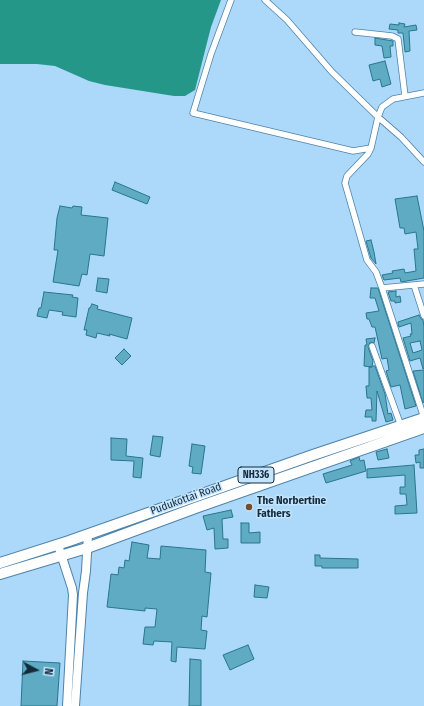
<!DOCTYPE html>
<html>
<head>
<meta charset="utf-8">
<style>
  body { margin:0 }
  #map { position:relative; width:424px; height:706px; overflow:hidden; background:#acd8fa; font-family:"Fira Sans Condensed",sans-serif }
  canvas { display:block }
  .north { position:absolute; left:16px; top:650px; width:40px; height:40px; -webkit-text-stroke:3px #c3e4fe; paint-order:stroke; rotate:97deg; font-size:11px; font-weight:700; line-height:16px; text-align:center; color:#142b3b }
  .north::after { content:''; display:block; margin:auto; width:14px; height:18px; background:#142b3b; clip-path:polygon(50% 0,100% 100%,50% 72%,0 100%) }
</style>
</head>
<body>
<div id="map">
<canvas width="424" height="706"></canvas>
<div class="north">N</div>
</div>
<script>
const c = document.querySelector('canvas').getContext('2d');
c.lineJoin = 'round';
function fillPath(path, color) {
  c.fillStyle = color;
  c.fill(path, 'evenodd');
}
function poly(rows) {
  const path = new Path2D();
  for (const r of rows) {
    path.moveTo(r[0], r[1]);
    for (let i = 2; i < r.length; i += 2) path.lineTo(r[i], r[i + 1]);
  }
  return path;
}
function trace(path, color, width, dash) {
  c.strokeStyle = color;
  c.lineWidth = width;
  c.lineCap = dash ? 'butt' : 'round';
  c.setLineDash(dash || []);
  c.stroke(path);
}
function label(font, color, halo, rows, align = 'center') {
  c.font = font + ' "Fira Sans Condensed",sans-serif';
  c.lineWidth = 3;
  c.setLineDash([]);
  c.textBaseline = 'middle';
  c.strokeStyle = halo;
  c.fillStyle = color;
  for (const [text, x, y, turn = 0] of rows) {
    c.save();
    c.translate(x, y);
    c.rotate((+turn || 0) * Math.PI / 180);
    c.textAlign = isNaN(turn) ? turn : align;
    if (halo) c.strokeText(text, 0, 0);
    c.fillText(text, 0, 0);
    c.restore();
  }
}
const water = poly([
  [0,0,221,0,211,27,195,90,185,96,174,96,105,85,89,81,55,66,37,64,0,64]
]);
const building = poly([
  [399,23,405,24,404,27,416,25,417,30,409,31,410,51,405,52,403,33,398,33,398,30,389,29,390,24,399,25,399,23],
  [375,38,393,41,393,46,390,46,391,57,384,58,382,46,375,45,375,38],
  [385,61,391,84,382,87,380,79,373,81,369,65,385,61],
  [115,182,150,197,147,204,112,190,115,182],
  [417,196,424,231,424,278,401,282,400,278,384,280,382,275,393,273,392,271,404,269,405,273,416,271,414,249,418,249,416,232,405,234,404,228,400,228,395,199,417,196],
  [60,206,72,208,73,206,82,207,81,215,108,218,104,256,90,254,87,275,82,274,79,286,53,282,58,250,54,250,57,218,60,206],
  [371,240,374,252,376,264,371,258,366,241,371,240],
  [98,278,109,279,107,293,96,291,98,278],
  [371,288,378,288,416,406,405,409,400,385,391,387,386,371,389,370,387,358,382,359,375,327,372,327,369,319,367,319,366,313,379,311,375,298,370,298,371,288],
  [396,291,396,297,400,296,401,302,395,303,395,301,391,301,388,292,396,291],
  [44,292,73,295,72,297,78,298,76,317,62,315,63,312,49,310,47,318,37,316,39,308,41,308,44,292],
  [92,304,98,306,97,309,132,318,127,339,109,334,110,336,97,333,96,338,86,335,87,330,84,330,89,308,90,308,92,304],
  [419,315,421,319,423,320,424,327,424,368,423,369,420,358,410,361,403,338,411,336,410,334,412,334,411,323,399,327,398,324,398,322,419,315],
  [420,341,422,350,413,353,410,343,420,341],
  [375,338,374,343,370,342,368,347,373,361,372,366,375,366,385,394,388,414,391,413,393,420,386,422,377,391,376,421,372,421,372,417,365,417,366,410,372,410,371,398,367,398,366,386,369,386,369,367,372,367,364,366,365,345,367,345,366,339,375,338],
  [124,349,131,356,122,365,115,358,124,349],
  [424,370,424,402,423,403,413,371,424,370],
  [153,436,163,437,160,457,150,455,153,436],
  [111,438,127,439,126,456,143,458,141,478,133,477,134,461,111,460,111,438],
  [192,444,205,446,201,474,192,473,193,467,189,466,192,444],
  [387,449,389,458,378,460,376,452,387,449],
  [424,449,424,468,420,468,420,462,416,463,415,455,419,455,419,450,424,449],
  [359,457,360,461,364,460,366,471,326,483,323,474,352,465,350,461,359,457],
  [414,465,417,513,395,514,395,506,407,505,406,494,400,494,400,487,405,487,405,475,367,478,367,469,414,465],
  [231,510,233,517,222,519,223,539,228,539,228,548,215,549,214,528,207,530,203,516,231,510],
  [241,523,249,523,249,533,260,532,260,543,241,543,241,523],
  [132,542,149,545,147,558,160,559,161,546,206,550,205,572,211,573,207,617,202,616,201,630,207,631,205,649,177,647,176,662,171,661,172,642,154,641,153,645,143,644,145,627,155,627,157,609,145,608,145,611,107,607,111,574,118,575,119,567,124,568,125,560,129,561,132,542],
  [315,555,320,555,320,558,358,559,358,568,322,568,322,566,315,566,315,555],
  [255,585,269,587,267,598,254,597,255,585],
  [248,645,254,659,230,670,223,655,248,645],
  [190,659,201,660,201,706,189,706,190,659],
  [23,661,60,663,57,706,21,706,23,661]
]);
const street = poly([
  [231,0,211,54,193,113,353,151,371,148],
  [265,0,287,20,332,72,378,117,401,137,424,162],
  [355,32,392,36,398,39,405,96],
  [424,93,393,99,382,107,378,117,371,148,368,154,347,176,345,183,367,260,376,272,382,288,424,418],
  [414,285,424,316],
  [382,288,424,284],
  [372,346,401,426]
]);
const secondary = poly([
  [58,545,72,588,73,595,67,706],
  [75,706,83,593,86,571,88,535]
]);
const highway = poly([
  [0,563,69,541,313,455,424,418],
  [0,574,87,548,198,507,424,428]
]);
const markers = [
  [249,507,4,"#744e2a"]
];
const shields = [
  [256,475,36]
];
const shieldNames = [
  ["NH336",256,475]
];
const streetNames = [
  ["Pudukottai Road",186,499,-20]
];
const poiNames = [
  ["The Norbertine",257,501],
  ["Fathers",257,514]
];
fillPath(water, '#249788');
fillPath(building, '#60abc4');
trace(building, '#26768e', 1);
trace(street, '#4d83aa', 7);
trace(secondary, '#4d83aa', 10);
trace(highway, '#4d83aa', 12);
trace(street, '#fff', 5.5);
trace(secondary, '#fff', 8);
trace(highway, '#fff', 10);
for (const [x, y, r, color] of markers) {
  const dot = new Path2D();
  dot.arc(x, y, r, 0, 2 * Math.PI);
  c.fillStyle = color;
  c.fill(dot);
  trace(dot, '#c3e4fe', 1.5);
}
for (const [x, y, w] of shields) {
  const box = new Path2D();
  box.roundRect(x - w / 2, y - 8, w, 16, 3);
  c.fillStyle = '#c3e4fe';
  c.fill(box);
  trace(box, '#142b3b', 1);
}
label('bold 10px', '#142b3b', null, shieldNames);
label('11px', '#142b3b', '#c3e4fe', streetNames);
label('bold 11px', '#142b3b', '#c3e4fe', poiNames, 'left');
</script>
</body>
</html>
